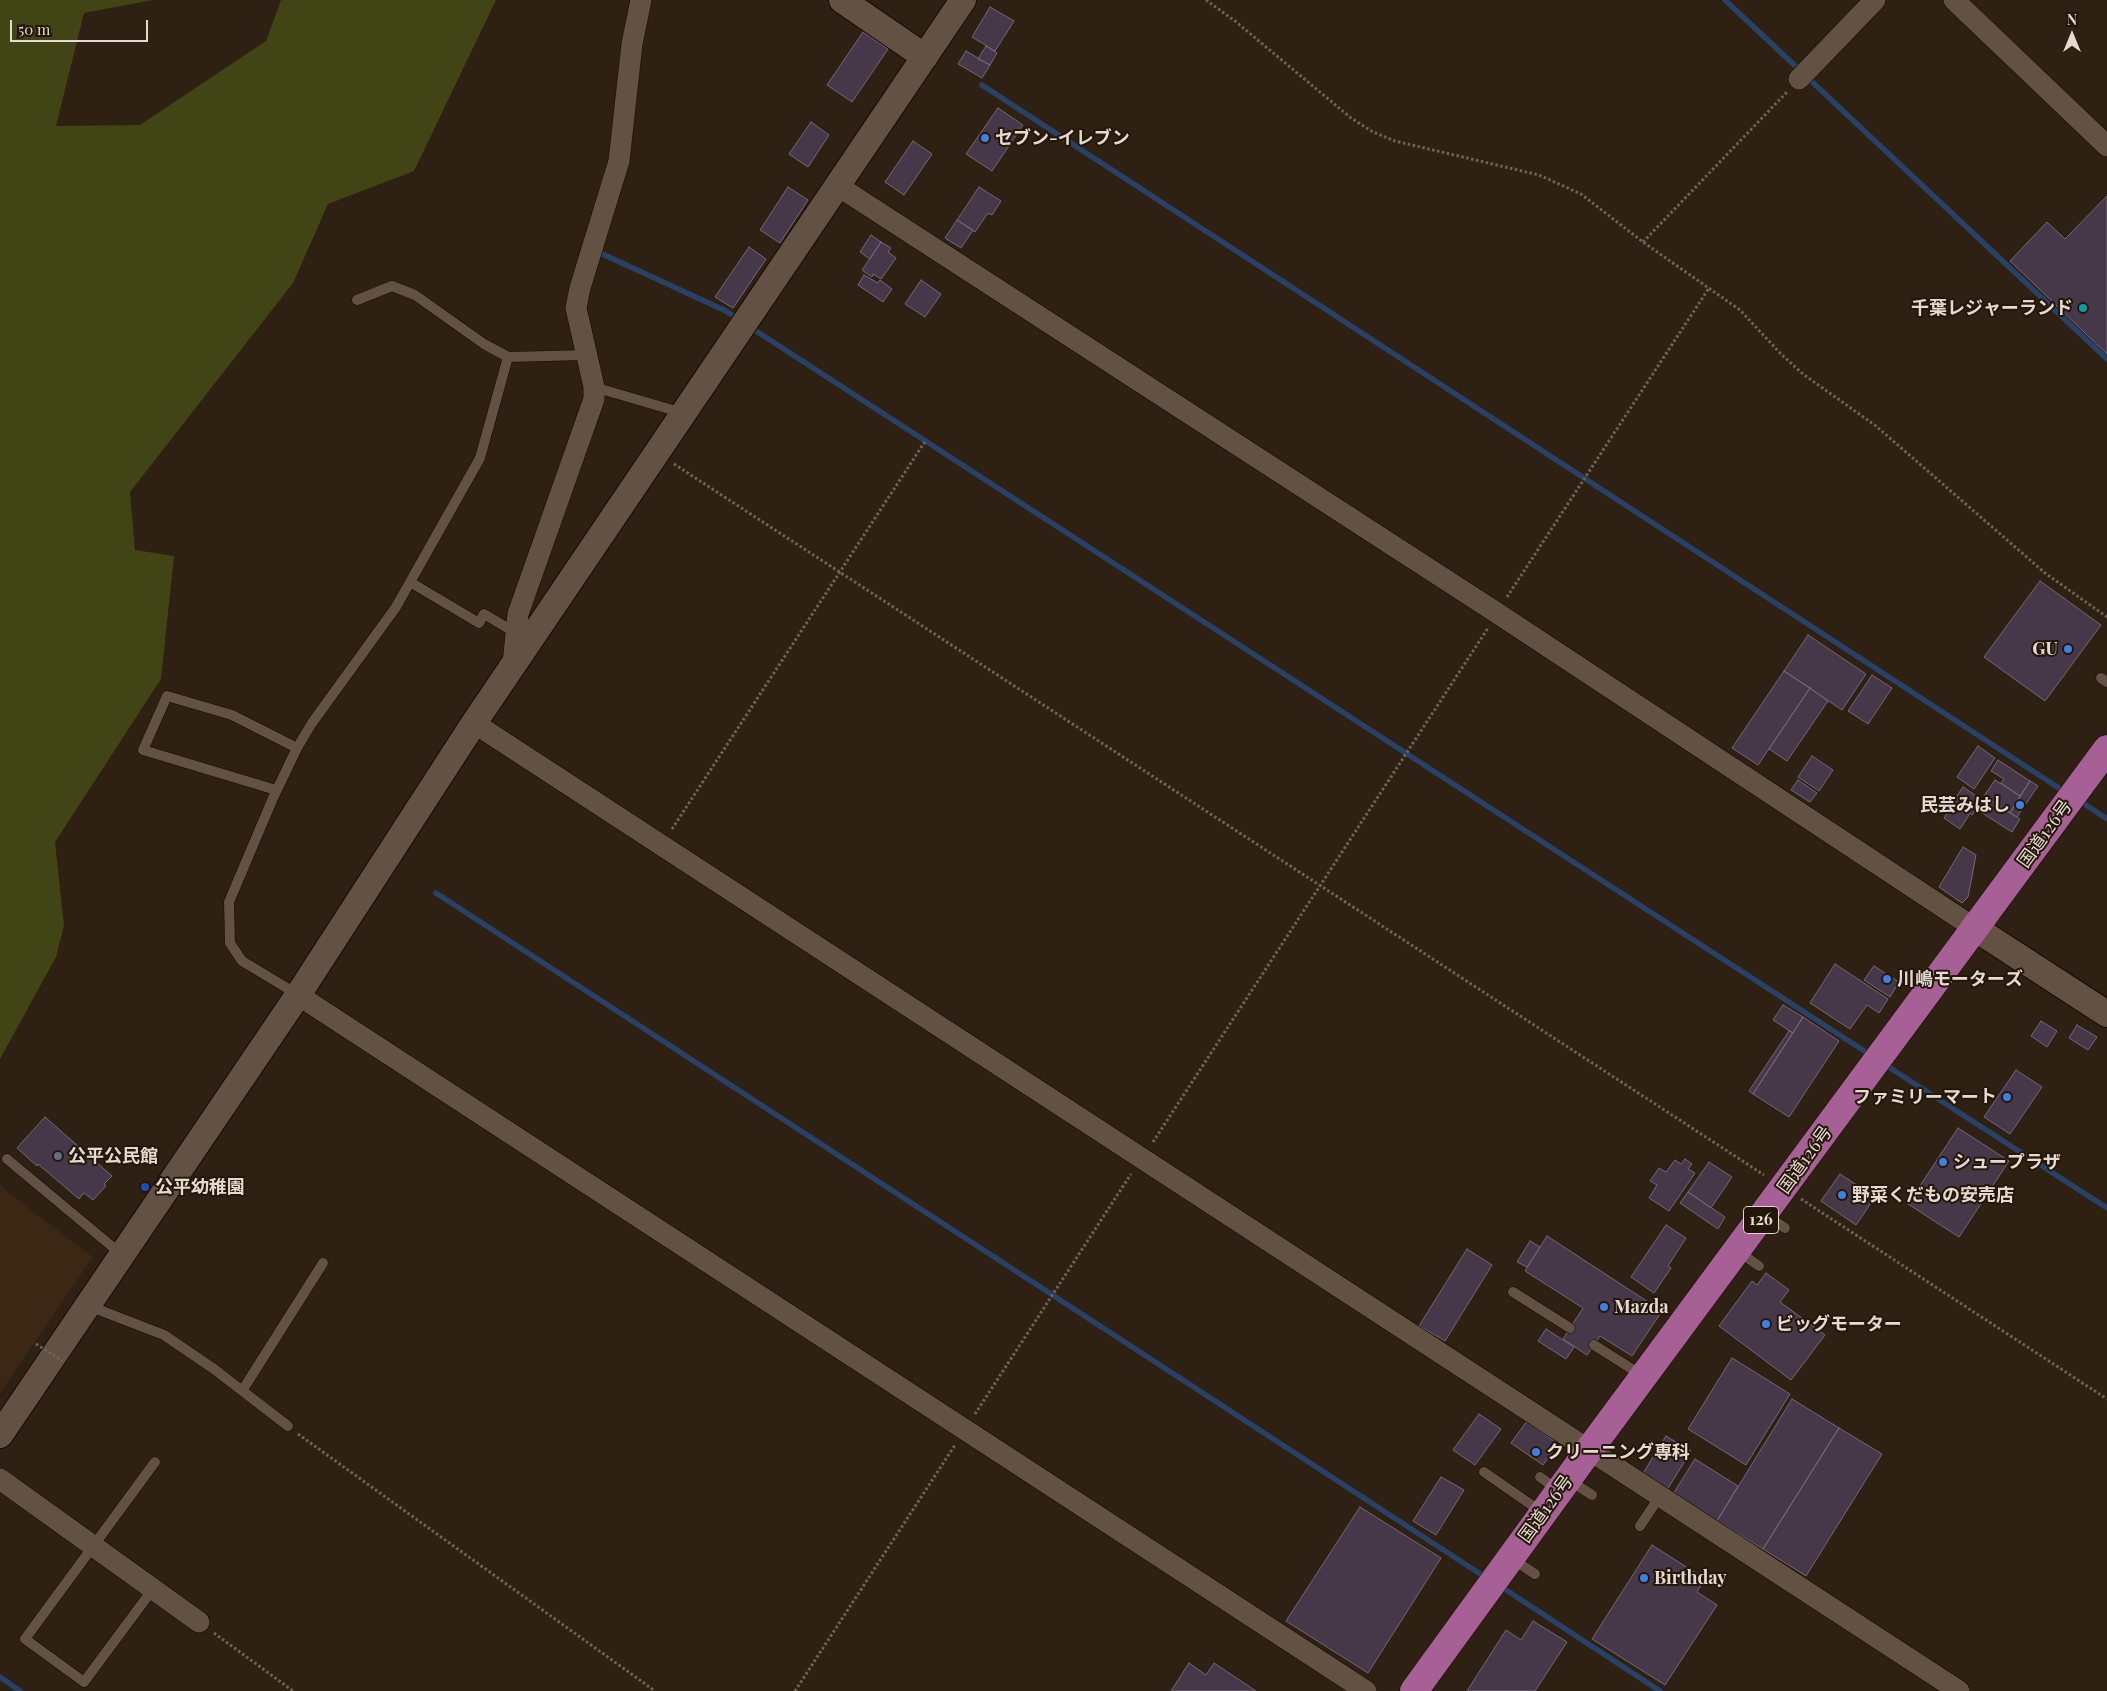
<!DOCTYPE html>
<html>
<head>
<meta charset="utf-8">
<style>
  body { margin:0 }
  #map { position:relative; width:2107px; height:1691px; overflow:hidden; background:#2e2012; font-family:"Playfair Display",serif }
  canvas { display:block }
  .north { position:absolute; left:2047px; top:10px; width:50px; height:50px; -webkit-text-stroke:4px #241609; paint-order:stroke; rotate:0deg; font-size:14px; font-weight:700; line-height:20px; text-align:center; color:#e4dad1 }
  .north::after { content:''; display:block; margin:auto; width:18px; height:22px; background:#e4dad1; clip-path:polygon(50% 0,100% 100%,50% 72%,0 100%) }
  .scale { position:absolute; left:10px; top:20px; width:138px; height:22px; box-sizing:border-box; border:2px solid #e4dad1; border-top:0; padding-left:6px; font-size:15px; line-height:18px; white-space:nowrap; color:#e4dad1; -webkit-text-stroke:4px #241609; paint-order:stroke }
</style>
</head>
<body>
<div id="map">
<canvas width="2107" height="1691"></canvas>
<div class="north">N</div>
<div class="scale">50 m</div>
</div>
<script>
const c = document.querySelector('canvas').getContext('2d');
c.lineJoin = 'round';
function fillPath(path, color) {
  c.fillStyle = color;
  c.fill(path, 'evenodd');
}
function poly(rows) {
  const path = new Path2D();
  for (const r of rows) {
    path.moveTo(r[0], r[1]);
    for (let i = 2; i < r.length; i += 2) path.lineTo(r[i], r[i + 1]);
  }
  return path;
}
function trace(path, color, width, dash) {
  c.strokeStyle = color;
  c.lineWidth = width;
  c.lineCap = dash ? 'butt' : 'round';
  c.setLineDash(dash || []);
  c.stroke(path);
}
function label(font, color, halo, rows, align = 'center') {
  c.font = font + ' "Playfair Display","Noto Sans JP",serif';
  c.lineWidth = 4;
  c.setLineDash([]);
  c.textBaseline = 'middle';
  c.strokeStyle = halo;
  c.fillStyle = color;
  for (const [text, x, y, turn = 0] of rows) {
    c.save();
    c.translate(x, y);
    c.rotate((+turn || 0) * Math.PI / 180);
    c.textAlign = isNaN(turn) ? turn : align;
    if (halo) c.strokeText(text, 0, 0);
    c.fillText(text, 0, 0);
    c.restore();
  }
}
const built = poly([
  [0,1184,7,1192,93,1257,0,1393]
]);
const green = poly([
  [0,0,153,0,84,13,56,126,140,125,266,41,281,0,496,0,414,171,328,204,293,283,130,492,135,550,174,556,161,679,55,842,64,926,56,957,0,1059]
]);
const stream = poly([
  [1725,0,2107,359],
  [982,85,2065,792],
  [598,252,726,311,738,319],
  [750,327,1872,1056],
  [2077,799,2107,819],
  [436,893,1488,1579],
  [1884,1064,2107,1208],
  [1500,1586,1660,1691],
  [0,1677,20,1691]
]);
const building = poly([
  [990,7,1014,21,995,51,972,37,990,7],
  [863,32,888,49,852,102,827,85,863,32],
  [986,46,997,53,990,65,978,59,986,46],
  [966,51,990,65,982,78,958,64,966,51],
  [998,108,1023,125,992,171,966,154,998,108],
  [811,122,829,135,808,167,789,154,811,122],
  [913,141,932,154,904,195,885,182,913,141],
  [788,187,808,200,780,243,760,230,788,187],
  [979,187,1001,201,992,215,988,213,975,232,957,220,979,187],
  [2107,196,2107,354,2010,261,2047,222,2065,239,2107,196],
  [957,220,973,230,961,248,945,238,957,220],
  [871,235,881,242,870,259,860,252,871,235],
  [881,242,891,248,888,252,896,258,881,279,873,274,872,277,862,270,881,242],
  [749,247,766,259,733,308,715,297,749,247],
  [864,275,878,283,880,280,892,289,883,302,858,285,864,275],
  [921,280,941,294,925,317,905,304,921,280],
  [2040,581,2101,625,2045,701,1984,657,2040,581],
  [1808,635,1866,674,1842,710,1784,671,1808,635],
  [1784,671,1810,688,1758,765,1732,748,1784,671],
  [1872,675,1892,688,1868,724,1848,711,1872,675],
  [1810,688,1828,701,1787,761,1769,749,1810,688],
  [1978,746,1995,758,1974,789,1957,777,1978,746],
  [1812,756,1833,770,1819,791,1798,777,1812,756],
  [1998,760,2030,781,2020,796,2001,783,2004,779,1991,771,1998,760],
  [1798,780,1817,793,1810,802,1791,790,1798,780],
  [1995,780,2020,796,2010,813,1984,796,1995,780],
  [2030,781,2038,786,2017,817,2010,813,2030,781],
  [1963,787,1982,800,1972,815,1953,802,1963,787],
  [1987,798,2020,819,2012,832,1979,811,1987,798],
  [1953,804,1969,815,1960,829,1944,818,1953,804],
  [1963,847,1976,855,1968,897,1962,903,1939,887,1963,847],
  [1835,964,1888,999,1879,1013,1867,1005,1850,1029,1810,1003,1835,964],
  [1874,966,1899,982,1890,997,1864,980,1874,966],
  [1783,1005,1803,1017,1793,1033,1773,1020,1783,1005],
  [1803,1017,1839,1041,1789,1117,1753,1094,1803,1017],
  [2041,1021,2057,1031,2047,1047,2031,1036,2041,1021],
  [2077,1025,2097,1037,2088,1050,2069,1038,2077,1025],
  [1789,1031,1793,1033,1753,1094,1749,1091,1789,1031],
  [2016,1070,2042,1087,2010,1134,1984,1117,2016,1070],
  [45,1117,112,1176,104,1184,106,1186,93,1200,84,1193,79,1199,38,1164,37,1166,17,1148,45,1117],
  [1958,1128,2009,1161,1959,1237,1908,1204,1958,1128],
  [1685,1159,1692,1164,1688,1169,1695,1173,1669,1211,1649,1198,1657,1185,1650,1181,1659,1168,1666,1172,1675,1160,1681,1164,1685,1159],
  [1709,1162,1732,1177,1711,1208,1688,1192,1709,1162],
  [1840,1174,1875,1197,1856,1225,1821,1201,1840,1174],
  [1688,1192,1725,1217,1718,1229,1680,1203,1688,1192],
  [1666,1225,1686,1238,1668,1266,1671,1268,1654,1293,1631,1277,1666,1225],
  [1547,1236,1662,1311,1632,1356,1600,1336,1587,1355,1563,1339,1583,1308,1525,1271,1547,1236],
  [1530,1241,1540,1247,1527,1267,1517,1262,1530,1241],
  [1467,1249,1492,1265,1445,1341,1419,1326,1467,1249],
  [1766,1273,1789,1290,1780,1302,1825,1335,1791,1380,1719,1326,1752,1281,1757,1285,1766,1273],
  [1546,1329,1574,1347,1566,1359,1538,1341,1546,1329],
  [1732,1358,1790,1394,1746,1465,1688,1429,1732,1358],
  [1792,1399,1839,1428,1763,1549,1717,1521,1792,1399],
  [1479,1414,1501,1429,1475,1465,1453,1450,1479,1414],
  [1527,1421,1558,1444,1543,1465,1511,1443,1527,1421],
  [1839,1428,1882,1454,1806,1576,1763,1549,1839,1428],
  [1666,1436,1691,1451,1667,1490,1642,1475,1666,1436],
  [1695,1459,1738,1486,1717,1521,1673,1494,1695,1459],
  [1441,1477,1464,1490,1436,1535,1413,1521,1441,1477],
  [1360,1507,1441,1558,1368,1673,1286,1621,1360,1507],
  [1652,1545,1705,1579,1697,1592,1717,1605,1665,1685,1592,1639,1652,1545],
  [1533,1621,1567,1642,1535,1691,1467,1691,1506,1630,1521,1640,1533,1621],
  [1189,1663,1206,1675,1214,1663,1256,1691,1171,1691,1189,1663]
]);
const path = poly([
  [1206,0,1235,21,1351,118,1373,132,1395,141,1539,175,1581,194,1643,242,1740,310,1781,354,1803,374,1876,426,2045,573,2107,617],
  [1643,242,1787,92],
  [674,464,1764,1175],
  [1507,597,1709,288],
  [672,829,926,440],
  [1153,1142,1488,628],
  [1801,1199,2107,1399],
  [975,1414,1131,1174],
  [298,1434,655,1691],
  [214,1633,293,1691],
  [795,1691,955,1445]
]);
const service = poly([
  [357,300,392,286,415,295,484,344,508,357,586,355],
  [594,387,683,413],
  [410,582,479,623,484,614,516,633],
  [2101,678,2107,682],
  [276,790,143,750,167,696,232,715,297,748],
  [297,994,242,961,230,943,229,902,273,798,297,748,312,723,396,607,480,458,508,357],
  [7,1159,121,1254],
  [1765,1215,1785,1228],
  [1738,1251,1759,1266],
  [1513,1292,1570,1328],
  [89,1306,164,1335,214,1369,288,1426],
  [1594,1345,1643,1376],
  [242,1391,323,1263],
  [1484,1472,1543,1513],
  [1540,1477,1559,1491],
  [1569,1480,1592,1495],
  [1640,1526,1660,1496],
  [1511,1558,1535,1574],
  [153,1589,84,1682,25,1639,155,1462]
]);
const minor = poly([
  [1954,0,2107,146],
  [1799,79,1875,0],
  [838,186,1497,613,1976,929],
  [513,664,518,614,594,399,594,387,576,308,580,288,619,161,632,44,641,0],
  [474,723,1959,1691],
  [298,995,1366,1691],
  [0,1479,199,1622]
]);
const tertiary = poly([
  [842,0,925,57],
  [1976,929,2107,1014],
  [0,1435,298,995,474,723,963,0]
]);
const trunk = poly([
  [1414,1691,1589,1450,2107,749]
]);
const pathBridge = poly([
  [36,1344,63,1361]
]);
const markers = [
  [985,138,5,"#3f7fe0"],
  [2083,308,5,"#0f9aa8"],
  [2068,649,5,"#3f7fe0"],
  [2020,805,5,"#3f7fe0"],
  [1887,979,5,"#3f7fe0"],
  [2007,1097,5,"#3f7fe0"],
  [58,1156,5,"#5c6f8a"],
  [1943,1162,5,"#3f7fe0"],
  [145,1187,5,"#1a4fb4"],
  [1842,1195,5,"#3f7fe0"],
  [1604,1307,5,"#3f7fe0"],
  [1766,1324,5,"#3f7fe0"],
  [1536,1452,5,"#3f7fe0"],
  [1644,1578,5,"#3f7fe0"]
];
const shields = [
  [1761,1220,35]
];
const shieldNames = [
  ["126",1761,1220]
];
const poiNames = [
  ["セブン-イレブン",995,138],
  ["千葉レジャーランド",2073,308,"right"],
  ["GU",2058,649,"right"],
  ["民芸みはし",2010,805,"right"],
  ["川嶋モーターズ",1897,979],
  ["ファミリーマート",1997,1097,"right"],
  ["公平公民館",68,1156],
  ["シュープラザ",1953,1162],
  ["公平幼稚園",155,1187],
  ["野菜くだもの安売店",1852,1195],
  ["Mazda",1614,1307],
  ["ビッグモーター",1776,1324],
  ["クリーニング専科",1546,1452],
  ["Birthday",1654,1578]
];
const streetNames = [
  ["国道126号",2045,834,-54],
  ["国道126号",1805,1160,-54],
  ["国道126号",1546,1509,-54]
];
fillPath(built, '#3b2714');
fillPath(green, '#414515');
trace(stream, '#284165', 5.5);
fillPath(building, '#463848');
trace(building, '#776778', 1);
trace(service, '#160901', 11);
trace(minor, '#160901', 22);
trace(tertiary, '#160901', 28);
trace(trunk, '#160901', 29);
trace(path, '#706357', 3, [2.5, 2.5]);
trace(service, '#635243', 10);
trace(minor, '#635243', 21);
trace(tertiary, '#635243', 26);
trace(trunk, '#a66096', 28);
trace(pathBridge, '#706357', 3, [2.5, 2.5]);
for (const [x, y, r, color] of markers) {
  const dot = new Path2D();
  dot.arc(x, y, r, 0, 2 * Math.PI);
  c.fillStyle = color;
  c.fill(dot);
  trace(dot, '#241609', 2);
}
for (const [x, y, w] of shields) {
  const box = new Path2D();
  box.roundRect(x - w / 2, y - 13.5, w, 27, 4);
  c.fillStyle = '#241609';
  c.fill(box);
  trace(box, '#e4dad1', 1);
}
label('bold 16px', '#e4dad1', null, shieldNames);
label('bold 18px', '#e4dad1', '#241609', poiNames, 'left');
label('18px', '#e4dad1', '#241609', streetNames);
</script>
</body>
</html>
